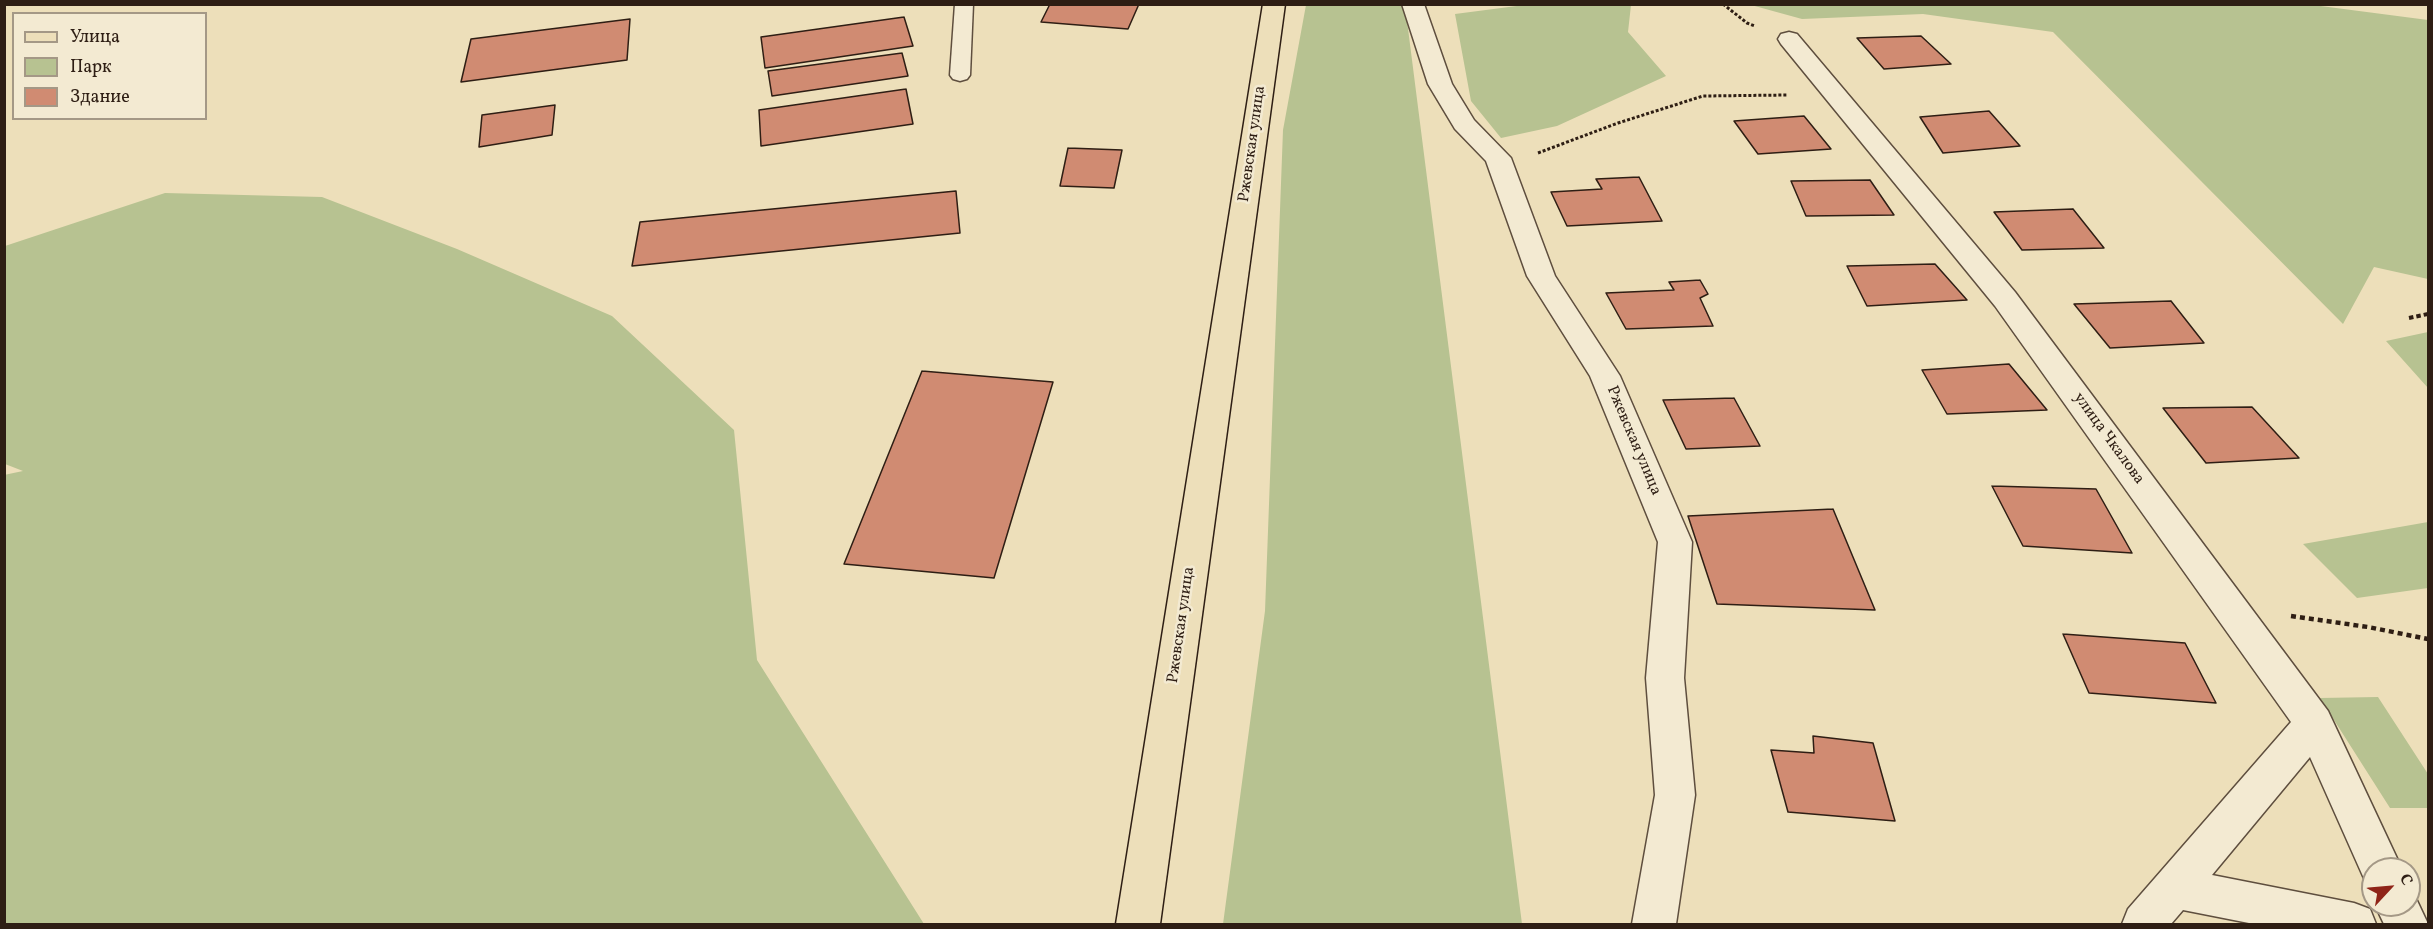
<!DOCTYPE html>
<html>
<head>
<meta charset="utf-8">
<style>
  body { margin:0 }
  #map { position:relative; width:2433px; height:929px; overflow:hidden; background:#eddfba; font-family:Vollkorn,serif }
  canvas { display:block }
  .frame { position:absolute; inset:0; border:6px solid #2e1e14; pointer-events:none }
  .legend { position:absolute; left:12px; top:12px; width:195px; height:108px; box-sizing:border-box; background:#f3ead2; border:2px solid #a49886; margin:0; padding:8px 10px; list-style:none; font-size:18px; color:#2e1e14 }
  .legend li { display:flex; align-items:center; gap:12px; height:30px }
  .legend b { width:30px; border:2px solid #a49886 }
  .north { position:absolute; left:2361px; top:857px; width:60px; height:60px; box-sizing:border-box; background:#f3ead2; border:2px solid #a49886; border-radius:50%; rotate:64deg; font-size:16px; font-weight:700; line-height:24px; text-align:center; color:#2e1e14 }
  .north::after { content:''; display:block; margin:auto; width:21px; height:27px; background:#8f2418; clip-path:polygon(50% 0,100% 100%,50% 72%,0 100%) }
</style>
</head>
<body>
<div id="map">
<canvas width="2433" height="929"></canvas>
<div class="frame"></div>
<ul class="legend">
<li><b style="height:8px;background:#eddfba"></b>Улица</li>
<li><b style="height:16px;background:#b7c291"></b>Парк</li>
<li><b style="height:16px;background:#d08b72"></b>Здание</li>
</ul>
<div class="north">С</div>
</div>
<script>
const c = document.querySelector('canvas').getContext('2d');
c.lineJoin = 'round';
function fillPath(path, color) {
  c.fillStyle = color;
  c.fill(path, 'evenodd');
}
function poly(rows) {
  const path = new Path2D();
  for (const r of rows) {
    path.moveTo(r[0], r[1]);
    for (let i = 2; i < r.length; i += 2) path.lineTo(r[i], r[i + 1]);
  }
  return path;
}
function trace(path, color, width, dash) {
  c.strokeStyle = color;
  c.lineWidth = width;
  c.lineCap = dash ? 'butt' : 'round';
  c.setLineDash(dash || []);
  c.stroke(path);
}
function label(font, color, halo, rows, align = 'center') {
  c.font = font + ' Vollkorn,serif';
  c.lineWidth = 5;
  c.setLineDash([]);
  c.textBaseline = 'middle';
  c.strokeStyle = halo;
  c.fillStyle = color;
  for (const [text, x, y, turn = 0] of rows) {
    c.save();
    c.translate(x, y);
    c.rotate((+turn || 0) * Math.PI / 180);
    c.textAlign = isNaN(turn) ? turn : align;
    if (halo) c.strokeText(text, 0, 0);
    c.fillText(text, 0, 0);
    c.restore();
  }
}
const green = poly([
  [1532,4,1631,5,1628,32,1666,76,1557,126,1501,138,1471,101,1455,14],
  [1306,5,1405,5,1522,924,1223,924,1265,611,1283,130],
  [2313,5,2428,20,2428,279,2374,267,2343,324,2053,32,1923,14,1802,19,1751,5],
  [165,193,322,197,457,249,612,316,734,430,757,660,924,924,5,924,4,475,23,471,5,464,5,246],
  [2428,332,2428,388,2386,341],
  [2428,522,2428,588,2357,598,2303,544],
  [2378,697,2428,774,2428,808,2390,808,2320,698]
]);
const building = poly([
  [1050,4,1139,4,1128,29,1041,22,1050,4],
  [904,17,913,46,765,68,761,37,904,17],
  [630,19,627,60,461,82,471,39,630,19],
  [1921,36,1951,64,1884,69,1857,38,1921,36],
  [902,53,908,76,772,96,768,71,902,53],
  [906,89,913,124,761,146,759,110,906,89],
  [555,105,552,135,479,147,482,115,555,105],
  [1989,111,2020,146,1943,153,1920,117,1989,111],
  [1804,116,1831,149,1758,154,1734,121,1804,116],
  [1068,148,1122,150,1114,188,1060,186,1068,148],
  [1639,177,1662,221,1567,226,1551,192,1602,189,1596,179,1639,177],
  [1870,180,1894,215,1806,216,1791,181,1870,180],
  [956,191,960,233,632,266,640,222,956,191],
  [2073,209,2104,248,2022,250,1994,212,2073,209],
  [1935,264,1967,300,1867,306,1847,266,1935,264],
  [1700,280,1708,294,1700,298,1713,326,1626,329,1606,293,1674,290,1669,282,1700,280],
  [2171,301,2204,343,2110,348,2074,304,2171,301],
  [2009,364,2047,410,1947,414,1922,370,2009,364],
  [922,371,1053,382,994,578,844,564,922,371],
  [1734,398,1760,446,1686,449,1663,400,1734,398],
  [2252,407,2299,458,2206,463,2163,408,2252,407],
  [1992,486,2096,489,2132,553,2023,546,1992,486],
  [1833,509,1875,610,1717,604,1688,516,1833,509],
  [2063,634,2185,643,2216,703,2089,693,2063,634],
  [1813,736,1873,743,1895,821,1788,812,1771,750,1814,753,1813,736]
]);
const pathFar2 = poly([
  [1723,4,1747,23,1755,26],
  [1538,153,1618,123,1703,96,1788,95]
]);
const pathFar1 = poly([
  [2409,318,2428,314]
]);
const path = poly([
  [2291,616,2368,627,2428,639]
]);
const lane = poly([
  [955,4,973,4,970,75,967,79,960,81,953,79,950,75,955,4]
]);
const street = poly([
  [1402,4,1424,4,1452,84,1474,120,1511,158,1555,276,1620,376,1692,542,1684,678,1695,795,1676,924,1632,924,1655,795,1646,678,1658,542,1590,376,1527,276,1486,161,1455,129,1428,84,1402,4],
  [1789,32,1797,34,2015,292,2328,711,2402,869,2373,869,2373,886,2366,883,2310,757,2212,875,2354,903,2370,909,2376,924,2254,924,2183,910,2171,924,2122,924,2128,909,2291,722,1995,306,1781,44,1778,39,1781,34,1789,32],
  [2409,889,2412,890,2428,924,2384,924,2375,905,2409,905,2409,889]
]);
const primary = poly([
  [1263,4,1285,4,1160,924,1116,924,1263,4]
]);
const streetNames = [
  ["Ржевская улица",1253,144,-82],
  ["улица Чкалова",2108,439,54],
  ["Ржевская улица",1633,441,67],
  ["Ржевская улица",1182,625,-82]
];
fillPath(green, '#b7c291');
fillPath(building, '#d08b72');
trace(building, '#2e1e14', 1.5);
trace(lane, '#5e4e3e', 3);
trace(street, '#5e4e3e', 3);
trace(primary, '#2e1e14', 3);
trace(pathFar2, '#2e1e14', 3, [3, 2]);
trace(pathFar1, '#2e1e14', 4, [4.5, 3]);
trace(path, '#2e1e14', 4.5, [5, 4]);
fillPath(lane, '#f3ead2');
fillPath(street, '#f3ead2');
fillPath(primary, '#eddfba');
label('16px', '#2e1e14', '#f3ead2', streetNames);
</script>
</body>
</html>
